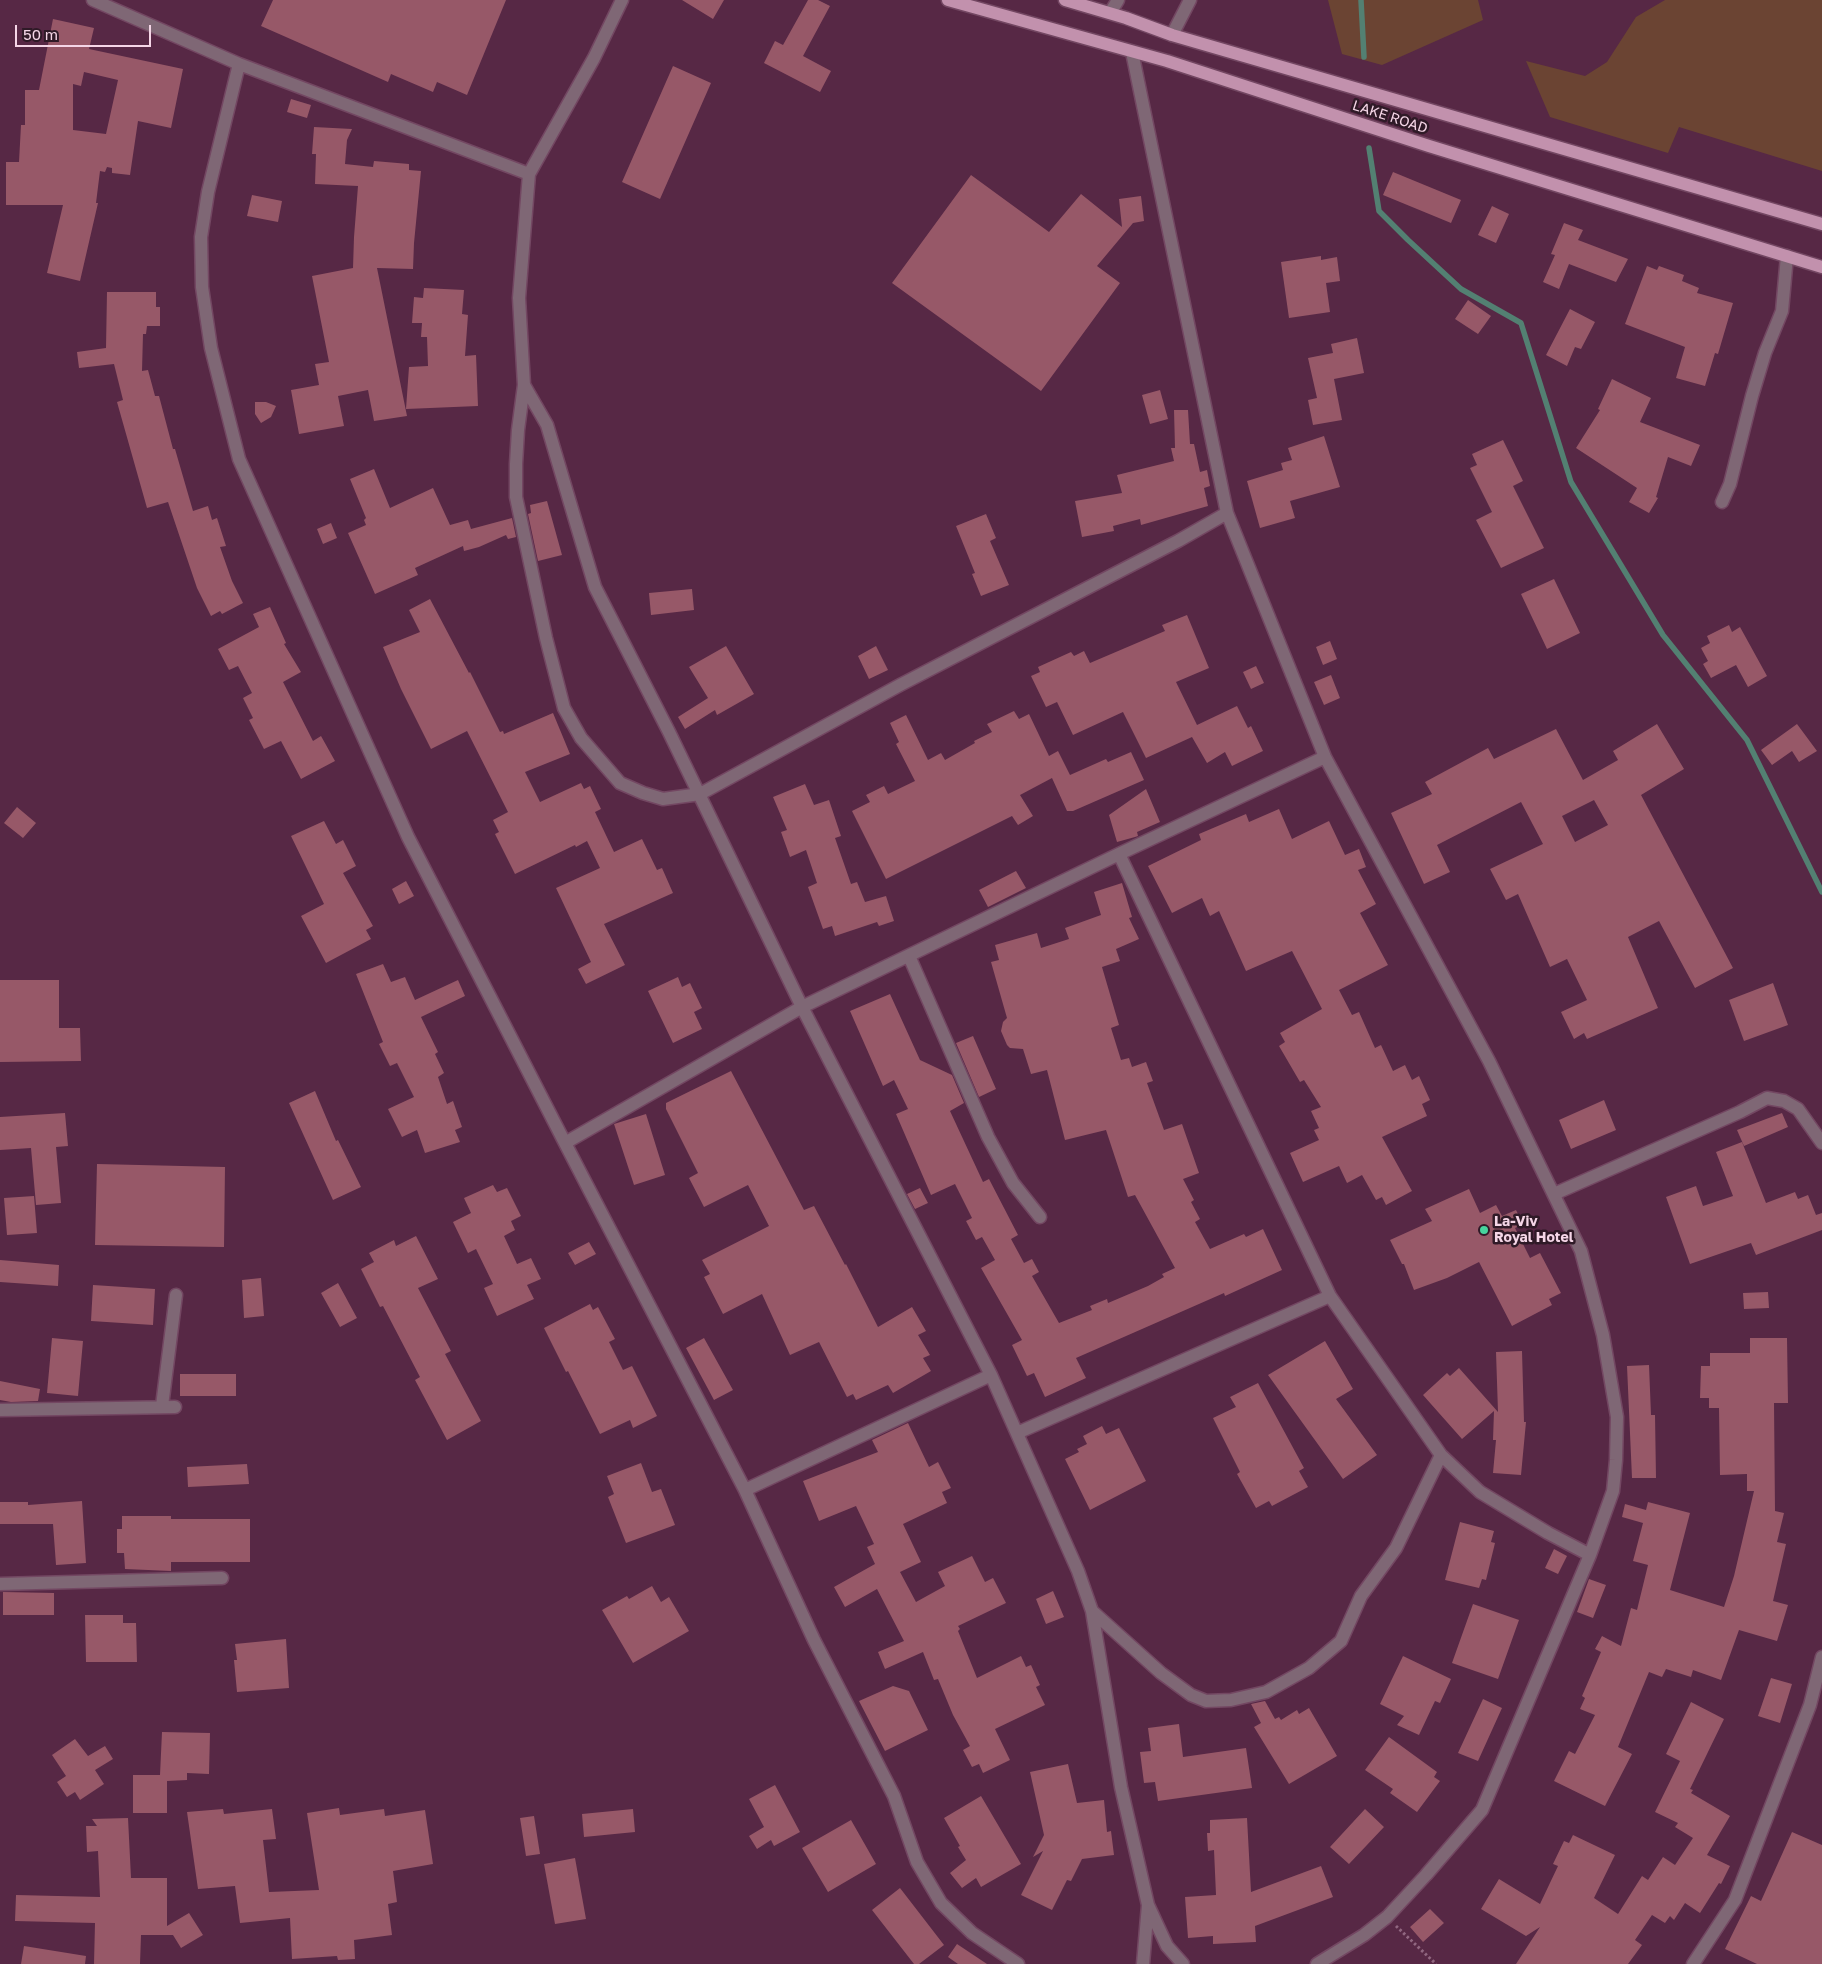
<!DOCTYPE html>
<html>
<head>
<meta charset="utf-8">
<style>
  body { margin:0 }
  #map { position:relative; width:1822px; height:1964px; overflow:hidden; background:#572845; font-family:"Golos Text",sans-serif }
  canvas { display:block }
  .scale { position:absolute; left:15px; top:25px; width:136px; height:22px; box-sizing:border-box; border:2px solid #f5d6e7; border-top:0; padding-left:6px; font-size:15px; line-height:18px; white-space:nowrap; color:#f5d6e7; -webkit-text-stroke:4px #2f1a27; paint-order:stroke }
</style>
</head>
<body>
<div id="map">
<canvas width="1822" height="1964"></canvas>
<div class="scale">50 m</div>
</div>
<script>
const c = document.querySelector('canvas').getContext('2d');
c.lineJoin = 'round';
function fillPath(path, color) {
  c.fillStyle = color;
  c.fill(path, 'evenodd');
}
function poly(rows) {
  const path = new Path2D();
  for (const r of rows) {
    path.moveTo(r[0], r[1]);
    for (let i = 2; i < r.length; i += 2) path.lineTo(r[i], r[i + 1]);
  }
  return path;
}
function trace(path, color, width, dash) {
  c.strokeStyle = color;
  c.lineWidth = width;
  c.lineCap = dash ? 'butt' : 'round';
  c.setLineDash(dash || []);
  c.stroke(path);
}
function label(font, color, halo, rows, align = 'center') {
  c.font = font + ' "Golos Text",sans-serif';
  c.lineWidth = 5;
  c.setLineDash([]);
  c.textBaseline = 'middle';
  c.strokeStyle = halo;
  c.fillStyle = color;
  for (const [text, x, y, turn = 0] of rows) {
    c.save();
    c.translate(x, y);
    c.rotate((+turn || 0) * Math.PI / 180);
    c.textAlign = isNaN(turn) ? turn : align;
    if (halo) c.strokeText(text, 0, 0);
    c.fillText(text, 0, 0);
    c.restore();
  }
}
const green = poly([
  [1328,0,1478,0,1483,20,1382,65,1342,54],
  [1665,0,1822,0,1822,171,1679,127,1668,153,1550,117,1526,61,1585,76,1607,62,1636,17]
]);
const stream = poly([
  [1361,0,1364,57],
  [1369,148,1379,211,1408,240,1461,289,1521,323,1571,482,1663,635,1747,740,1822,892]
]);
const building = poly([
  [273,0,506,0,467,95,437,82,433,92,391,74,388,82,261,26],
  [682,0,724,0,713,19],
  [808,0,818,0,830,6,803,56,831,71,820,92,764,63,775,41,783,45],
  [53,19,94,28,89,49,183,69,171,128,138,121,130,175,112,173,112,168,107,167,105,172,100,171,96,203,98,203,80,281,47,273,63,205,6,205,6,162,19,162,21,125,25,125,25,90,39,90],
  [84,72,118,80,106,134,73,130,73,84,81,86],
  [673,66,711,83,660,199,622,182],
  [291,99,311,105,307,118,287,112],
  [314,127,352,129,347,140,345,164,373,167,374,161,409,164,409,170,421,171,414,243,413,269,377,268,407,416,374,421,368,390,338,396,344,426,299,434,291,390,319,385,315,364,329,362,312,276,353,268,354,237,358,186,315,184,316,154,312,154],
  [1393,172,1461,200,1451,223,1383,195],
  [971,175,1049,232,1081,194,1122,227,1119,199,1141,196,1144,221,1133,223,1097,266,1120,283,1041,391,892,283],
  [252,195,282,201,278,222,247,216],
  [1492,206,1509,214,1496,243,1478,235],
  [1564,223,1583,230,1578,240,1628,259,1616,282,1569,264,1559,289,1543,282,1555,255,1551,254],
  [1321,256,1321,260,1337,257,1340,281,1326,283,1330,312,1289,318,1281,262],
  [1647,266,1657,270,1659,266,1684,275,1682,281,1699,288,1697,293,1733,303,1718,354,1715,353,1705,386,1676,378,1685,347,1625,324],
  [424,288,464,290,462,314,468,315,465,356,476,355,478,406,406,409,409,367,428,366,427,337,421,337,422,323,412,323,414,297,423,298],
  [107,292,156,292,156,307,160,307,160,326,147,326,146,334,143,334,142,371,148,370,155,396,159,396,173,449,175,449,193,511,208,506,212,520,217,518,226,546,220,547,232,581,243,603,222,614,220,611,211,616,197,588,168,502,147,508,117,402,123,400,114,364,79,368,77,352,106,348],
  [1468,300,1491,316,1478,334,1455,319],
  [1570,309,1595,322,1581,349,1575,347,1567,366,1546,355],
  [1357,338,1364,373,1334,379,1342,420,1313,425,1308,400,1317,398,1308,358,1333,353,1331,344],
  [1612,379,1651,398,1640,422,1700,445,1691,466,1668,457,1656,497,1658,498,1649,513,1629,502,1637,488,1576,448,1600,410,1598,409],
  [1160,390,1168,419,1150,424,1142,395],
  [255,402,266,402,276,406,271,417,261,423,255,414],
  [1174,410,1188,410,1190,444,1194,444,1200,472,1207,470,1210,486,1204,488,1208,506,1141,525,1140,519,1113,526,1114,531,1082,537,1075,501,1122,493,1117,475,1174,461,1171,448,1175,448],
  [1324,436,1340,487,1290,501,1295,518,1260,528,1247,481,1283,470,1281,463,1292,460,1288,448],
  [1503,440,1523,481,1513,486,1544,548,1501,568,1476,520,1492,512,1470,468,1477,465,1472,454],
  [374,469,390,508,433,488,450,525,468,520,471,529,512,518,516,537,508,539,506,535,479,547,464,551,463,546,415,568,418,575,375,594,348,533,366,525,364,520,366,518,350,479],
  [547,501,562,555,538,561,528,514,531,513,530,505],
  [986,514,996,538,990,541,1009,585,981,596,972,574,975,573,956,526],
  [331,523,337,538,323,544,317,529],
  [1554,579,1580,633,1547,649,1521,594],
  [692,589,694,610,651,615,649,593],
  [430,599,469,673,470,672,500,732,503,731,504,734,553,713,570,754,525,772,540,802,581,783,584,789,590,786,601,809,595,812,614,852,642,839,657,870,662,868,673,893,604,924,625,965,586,984,578,969,591,962,556,888,600,868,587,841,576,847,575,845,515,874,495,834,499,832,493,820,508,812,467,731,431,749,401,689,383,647,420,632,409,610],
  [270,607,286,643,284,644,301,672,283,682,313,741,321,736,335,761,301,779,281,741,264,749,249,720,253,718,243,698,252,693,238,666,229,670,218,649,259,627,253,614],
  [1187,615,1209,668,1176,682,1197,725,1237,706,1248,728,1251,726,1263,751,1232,766,1225,752,1207,763,1192,737,1146,758,1123,712,1073,735,1057,702,1046,707,1031,676,1040,672,1038,667,1071,652,1074,656,1084,651,1090,663,1165,631,1162,625],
  [1729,625,1732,632,1740,627,1767,676,1748,687,1736,665,1711,678,1703,664,1708,661,1701,648,1710,643,1707,636],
  [1330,641,1337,659,1323,665,1316,647],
  [726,646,754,694,717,715,715,710,685,729,678,717,708,698,689,667],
  [876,646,888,670,869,679,858,656],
  [1256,666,1264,683,1251,689,1243,672],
  [1331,675,1340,698,1324,705,1314,682],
  [1014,711,1019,719,1029,714,1049,756,1058,751,1070,775,1106,759,1108,762,1131,752,1144,780,1073,811,1067,811,1052,778,1020,795,1033,816,1018,825,1012,816,886,879,852,811,870,802,866,795,884,786,888,794,915,781,896,744,899,742,890,723,906,715,928,760,941,753,945,760,975,743,974,741,992,732,987,724],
  [1657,724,1684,769,1641,795,1733,968,1695,988,1659,921,1628,937,1658,1008,1587,1039,1584,1033,1574,1039,1561,1012,1587,1000,1567,959,1550,967,1518,894,1506,900,1490,869,1543,844,1521,802,1437,845,1450,872,1424,884,1391,813,1432,794,1425,782,1488,748,1494,759,1556,729,1583,780,1618,760,1613,751],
  [1594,800,1608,825,1575,842,1562,816],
  [1797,724,1817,751,1799,762,1792,751,1772,765,1761,750],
  [805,784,814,805,829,800,841,836,835,838,851,884,857,882,865,902,886,896,894,921,879,926,877,922,835,936,832,926,823,929,808,887,817,883,806,850,790,857,781,832,787,830,773,797],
  [1146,789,1160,822,1137,832,1138,836,1135,837,1117,842,1109,815],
  [17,807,36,823,23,838,4,823],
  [1279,809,1292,839,1329,821,1345,855,1359,849,1366,867,1358,870,1376,904,1360,913,1388,965,1339,990,1352,1015,1359,1012,1375,1048,1381,1045,1393,1071,1405,1065,1412,1080,1419,1076,1430,1100,1422,1104,1427,1116,1382,1137,1412,1191,1386,1205,1382,1197,1376,1200,1362,1175,1347,1183,1339,1166,1303,1182,1290,1153,1319,1140,1314,1130,1319,1128,1311,1111,1321,1107,1304,1080,1300,1082,1279,1046,1285,1042,1280,1033,1322,1009,1292,951,1246,971,1219,911,1210,916,1202,898,1172,913,1148,866,1201,840,1199,834,1246,814,1249,822],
  [324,821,336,844,343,840,356,866,343,873,373,926,366,930,371,939,326,963,301,916,324,904,291,836],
  [1016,871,1026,888,988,907,979,890],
  [406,881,414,896,399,904,392,889],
  [1122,883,1132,917,1129,918,1139,939,1116,949,1120,961,1102,967,1119,1025,1111,1028,1121,1060,1129,1058,1132,1067,1146,1062,1153,1081,1147,1083,1164,1130,1182,1124,1199,1173,1183,1179,1194,1200,1191,1202,1200,1219,1195,1222,1210,1249,1244,1234,1246,1237,1263,1229,1282,1270,1225,1296,1224,1293,1076,1358,1086,1378,1045,1397,1034,1373,1027,1376,1012,1345,1022,1340,981,1268,995,1260,982,1237,976,1240,966,1221,972,1218,955,1184,931,1195,896,1114,908,1109,894,1080,883,1086,850,1011,890,994,920,1060,952,1075,964,1103,950,1111,983,1182,989,1179,1018,1235,1011,1239,1024,1263,1032,1259,1039,1272,1032,1276,1059,1323,1092,1310,1090,1306,1107,1299,1108,1303,1148,1286,1164,1277,1162,1274,1175,1268,1135,1195,1128,1197,1106,1130,1065,1140,1047,1070,1031,1074,1023,1049,1010,1048,1007,1045,1001,1031,1003,1022,1007,1018,991,962,999,960,995,945,1037,933,1041,948,1069,939,1065,928,1101,915,1094,892],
  [383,964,391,982,405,977,415,1000,458,980,465,996,421,1017,438,1052,435,1054,444,1073,438,1077,447,1104,453,1101,462,1127,455,1130,460,1142,425,1153,417,1130,402,1137,388,1109,414,1097,397,1063,390,1066,379,1044,383,1042,356,974],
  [678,977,682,987,690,983,702,1008,694,1012,702,1029,673,1043,648,991],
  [0,980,59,980,59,1028,80,1028,81,1061,0,1062],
  [1773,983,1788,1025,1744,1041,1729,1000],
  [973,1036,996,1089,979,1097,956,1043],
  [731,1071,804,1210,814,1206,845,1265,846,1264,878,1327,912,1307,926,1331,918,1335,930,1355,923,1358,931,1371,893,1393,888,1385,856,1400,853,1394,847,1397,819,1342,790,1355,762,1294,723,1314,704,1277,710,1274,702,1260,769,1226,748,1185,704,1207,689,1178,698,1173,666,1109,666,1103],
  [315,1091,336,1141,338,1140,361,1187,333,1200,289,1103],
  [1604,1100,1616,1130,1571,1149,1559,1120],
  [65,1113,68,1146,56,1147,61,1203,36,1205,31,1148,0,1150,0,1117],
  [1782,1113,1788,1127,1744,1146,1737,1130],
  [646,1114,665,1175,634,1185,614,1124],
  [1742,1142,1766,1203,1795,1192,1798,1199,1808,1195,1816,1215,1822,1213,1822,1230,1756,1255,1751,1243,1690,1264,1666,1197,1696,1186,1703,1206,1733,1196,1716,1152],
  [97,1164,225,1167,224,1247,95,1245],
  [493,1185,497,1192,507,1188,521,1216,511,1221,515,1230,504,1236,517,1264,531,1258,541,1279,527,1285,534,1299,497,1316,484,1288,493,1284,476,1249,468,1253,453,1222,471,1213,464,1198],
  [920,1188,928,1203,915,1209,907,1194],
  [1469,1189,1480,1213,1496,1205,1502,1216,1516,1210,1523,1224,1515,1228,1530,1258,1540,1253,1561,1293,1549,1299,1552,1305,1512,1326,1479,1262,1447,1278,1414,1290,1404,1264,1402,1264,1390,1240,1432,1221,1425,1209],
  [34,1196,37,1233,7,1235,4,1198],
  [416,1236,438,1279,418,1288,451,1351,445,1354,481,1421,447,1440,415,1380,420,1377,383,1306,380,1307,361,1269,374,1262,369,1253,394,1240,396,1246],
  [589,1242,596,1254,575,1265,568,1253],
  [0,1260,59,1265,58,1286,0,1282],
  [261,1278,264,1316,244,1318,242,1280],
  [338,1283,357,1318,340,1327,321,1293],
  [93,1285,155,1289,153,1325,91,1321],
  [1768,1292,1769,1308,1744,1309,1743,1293],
  [590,1304,593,1310,598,1307,615,1339,609,1342,623,1370,632,1366,657,1416,633,1428,630,1420,600,1434,568,1371,566,1372,544,1328],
  [52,1338,83,1341,78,1396,47,1393],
  [704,1338,733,1390,714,1400,686,1348],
  [1750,1338,1787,1338,1788,1403,1774,1403,1775,1511,1784,1513,1777,1542,1786,1544,1773,1601,1788,1605,1777,1641,1739,1630,1721,1680,1693,1670,1691,1677,1666,1669,1662,1677,1649,1672,1618,1747,1632,1754,1605,1806,1554,1781,1569,1751,1575,1754,1595,1715,1580,1709,1585,1698,1582,1696,1601,1652,1595,1649,1602,1636,1621,1646,1631,1608,1637,1610,1648,1565,1633,1561,1643,1523,1622,1517,1625,1504,1646,1510,1648,1502,1690,1513,1670,1590,1724,1607,1734,1576,1754,1491,1747,1491,1747,1474,1720,1475,1719,1408,1709,1408,1709,1398,1700,1398,1701,1366,1710,1366,1710,1353,1750,1353],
  [1325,1341,1353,1389,1336,1399,1377,1455,1343,1479,1268,1375],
  [1522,1351,1524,1422,1526,1422,1521,1475,1493,1473,1496,1440,1493,1440,1494,1411,1462,1439,1423,1395,1447,1373,1450,1376,1459,1368,1498,1412,1496,1352],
  [1649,1365,1651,1415,1655,1415,1656,1478,1632,1478,1627,1366],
  [180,1374,236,1374,236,1396,180,1396],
  [0,1381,40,1389,38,1401,11,1402,0,1400],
  [1258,1383,1304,1468,1299,1471,1308,1487,1272,1506,1269,1501,1256,1508,1237,1474,1240,1472,1213,1418,1236,1407,1230,1397],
  [908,1423,929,1467,938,1462,951,1488,942,1492,947,1503,903,1524,921,1562,900,1572,916,1602,945,1586,938,1572,972,1556,985,1582,993,1578,1006,1603,958,1626,960,1629,958,1631,977,1678,1021,1656,1026,1667,1031,1665,1040,1685,1036,1687,1045,1705,995,1729,1010,1760,983,1773,979,1764,972,1767,963,1750,970,1746,953,1715,938,1679,934,1680,923,1652,885,1669,878,1652,904,1641,877,1589,845,1607,834,1587,875,1564,867,1547,874,1544,856,1506,819,1521,803,1481,878,1452,872,1440],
  [1102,1426,1106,1434,1119,1428,1146,1481,1090,1510,1065,1459,1079,1452,1077,1449,1087,1444,1083,1436],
  [641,1463,652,1492,661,1489,675,1525,626,1543,608,1497,614,1494,607,1476],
  [247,1464,249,1484,188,1487,187,1467],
  [82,1501,86,1563,56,1565,53,1524,0,1524,0,1502,28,1502,28,1505],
  [122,1516,171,1516,171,1519,250,1519,250,1562,171,1562,171,1571,125,1569,124,1553,117,1553,117,1529,122,1529],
  [1460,1522,1494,1531,1491,1542,1495,1543,1486,1580,1482,1579,1479,1588,1445,1580],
  [1554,1549,1567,1556,1558,1574,1545,1568],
  [1589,1579,1606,1585,1593,1618,1577,1612],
  [652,1586,661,1602,669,1597,689,1631,633,1663,602,1610,627,1596,629,1599],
  [1053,1591,1064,1617,1046,1624,1036,1599],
  [3,1592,54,1593,54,1615,3,1615],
  [1473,1604,1519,1620,1498,1679,1452,1663],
  [85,1615,123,1615,123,1623,136,1623,137,1662,86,1662],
  [286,1639,289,1688,237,1692,234,1660,237,1660,235,1644],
  [1403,1656,1451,1679,1440,1703,1435,1701,1419,1735,1397,1725,1404,1716,1380,1704],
  [1771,1678,1792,1684,1780,1723,1758,1716],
  [893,1686,909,1691,928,1730,885,1751,859,1701],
  [1483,1699,1502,1708,1478,1761,1458,1753],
  [1265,1701,1275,1719,1279,1717,1281,1720,1297,1710,1299,1714,1309,1708,1337,1756,1289,1784,1254,1727,1261,1723,1251,1704],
  [1691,1702,1724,1719,1690,1789,1693,1790,1691,1793,1730,1816,1707,1855,1730,1866,1721,1884,1719,1883,1700,1913,1685,1903,1674,1920,1670,1916,1665,1923,1652,1915,1635,1940,1642,1945,1628,1964,1516,1964,1540,1927,1526,1936,1481,1909,1499,1879,1540,1904,1558,1866,1553,1864,1564,1841,1569,1843,1573,1835,1615,1855,1594,1898,1618,1914,1642,1876,1648,1880,1663,1857,1675,1865,1693,1838,1675,1827,1678,1823,1655,1812,1680,1761,1666,1754],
  [1179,1724,1183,1757,1246,1748,1252,1788,1158,1801,1155,1782,1144,1783,1140,1752,1151,1751,1148,1728],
  [162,1732,210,1733,209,1774,187,1773,187,1780,167,1781,167,1813,133,1813,133,1775,160,1775],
  [1389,1737,1437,1772,1434,1777,1440,1781,1417,1812,1390,1793,1393,1789,1365,1770],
  [75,1739,88,1756,105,1746,113,1759,95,1770,104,1784,80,1800,75,1792,67,1797,57,1782,66,1776,52,1755],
  [1068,1764,1077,1803,1104,1800,1107,1832,1111,1831,1114,1855,1082,1859,1071,1881,1067,1880,1052,1910,1021,1895,1043,1851,1033,1857,1044,1835,1030,1772],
  [775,1785,800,1832,774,1846,771,1840,757,1849,749,1836,764,1827,749,1799],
  [981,1796,1021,1864,981,1887,976,1878,962,1888,950,1873,966,1860,958,1847,960,1846,944,1818],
  [339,1808,340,1815,384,1809,385,1816,425,1810,433,1864,393,1871,397,1902,388,1904,392,1935,354,1940,355,1959,338,1960,337,1956,292,1959,290,1918,240,1923,235,1886,198,1889,187,1812,223,1809,224,1814,272,1809,276,1839,263,1840,269,1892,319,1890,307,1813],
  [633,1809,635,1832,584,1837,582,1814],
  [1365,1809,1384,1827,1349,1864,1330,1847],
  [534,1816,540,1854,526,1856,520,1818],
  [128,1818,131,1878,167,1878,167,1926,189,1913,203,1935,181,1948,173,1935,141,1935,140,1964,94,1964,95,1923,15,1921,16,1895,100,1897,98,1851,87,1852,86,1826,97,1826,92,1819],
  [1247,1818,1251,1892,1321,1866,1333,1897,1255,1926,1256,1942,1213,1944,1213,1936,1188,1938,1185,1897,1216,1895,1214,1850,1208,1851,1207,1833,1210,1833,1210,1820],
  [851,1820,876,1864,828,1892,802,1848],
  [1792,1832,1822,1845,1822,1964,1757,1964,1725,1949,1751,1896,1761,1901],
  [575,1858,586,1919,555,1924,544,1864],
  [900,1888,944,1945,919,1964,914,1964,872,1910],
  [1430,1909,1444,1923,1423,1942,1410,1927],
  [957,1944,987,1964,958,1964,948,1957],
  [24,1946,86,1956,85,1964,21,1964]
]);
const path = poly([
  [1396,1926,1436,1964]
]);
const minor = poly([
  [93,0,239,64,529,174],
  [622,0,594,58,529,174,519,298,524,385,518,430,516,464,516,497,546,638,564,708,581,738,620,783,643,793,663,799,700,794,900,685,1178,541,1227,513],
  [1110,13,1118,0],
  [1172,35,1190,0],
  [1132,52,1227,513,1325,757,1489,1061,1581,1251,1603,1335,1617,1417,1616,1460,1613,1491,1590,1555,1482,1810,1426,1875,1387,1917,1364,1935,1317,1964],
  [239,64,208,192,201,237,202,287,211,348,239,459,408,837,565,1143,745,1490,814,1640,894,1796,917,1862,941,1903,972,1933,1018,1964],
  [524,385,547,425,595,587,669,732,802,1007,991,1375,1078,1571,1092,1611,1121,1787,1148,1905,1167,1946,1183,1964],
  [1722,502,1730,484,1752,396,1765,353,1782,311,1787,256],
  [1119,854,1330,1296,1441,1455,1480,1492,1548,1533,1590,1555],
  [909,956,988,1137,1013,1183,1040,1217],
  [565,1143,802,1007,1119,854,1325,757],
  [1554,1194,1740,1112,1767,1098,1784,1101,1798,1109,1822,1143],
  [162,1406,176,1295],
  [0,1410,175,1407],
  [1017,1433,1330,1296],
  [745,1490,991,1375],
  [0,1584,222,1578],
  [1092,1611,1161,1673,1191,1695,1206,1701,1231,1700,1266,1692,1309,1668,1341,1641,1361,1596,1396,1548,1441,1455],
  [1143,1964,1148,1905],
  [1693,1964,1735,1900,1810,1705,1822,1657]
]);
const major = poly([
  [948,0,1167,61,1429,146,1822,267],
  [1065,0,1126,18,1172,35,1822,224]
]);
const markers = [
  [1484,1230,5,"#47d49e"]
];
const streetNames = [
  ["LAKE ROAD",1390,117,18]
];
const poiNames = [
  ["La-Viv",1494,1222],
  ["Royal Hotel",1494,1238]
];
fillPath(green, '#6b4433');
trace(stream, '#538072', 5.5);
fillPath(building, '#975868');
trace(minor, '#734762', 15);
trace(major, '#734762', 15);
trace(path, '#916780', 3, [2.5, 2.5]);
trace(minor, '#7f6775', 12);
trace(major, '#c291ad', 12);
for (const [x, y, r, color] of markers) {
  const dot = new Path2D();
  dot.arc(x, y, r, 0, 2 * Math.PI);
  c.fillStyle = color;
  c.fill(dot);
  trace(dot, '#2f1a27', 2);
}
label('14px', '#f5d6e7', '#2f1a27', streetNames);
label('bold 14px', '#f5d6e7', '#2f1a27', poiNames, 'left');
</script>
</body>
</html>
